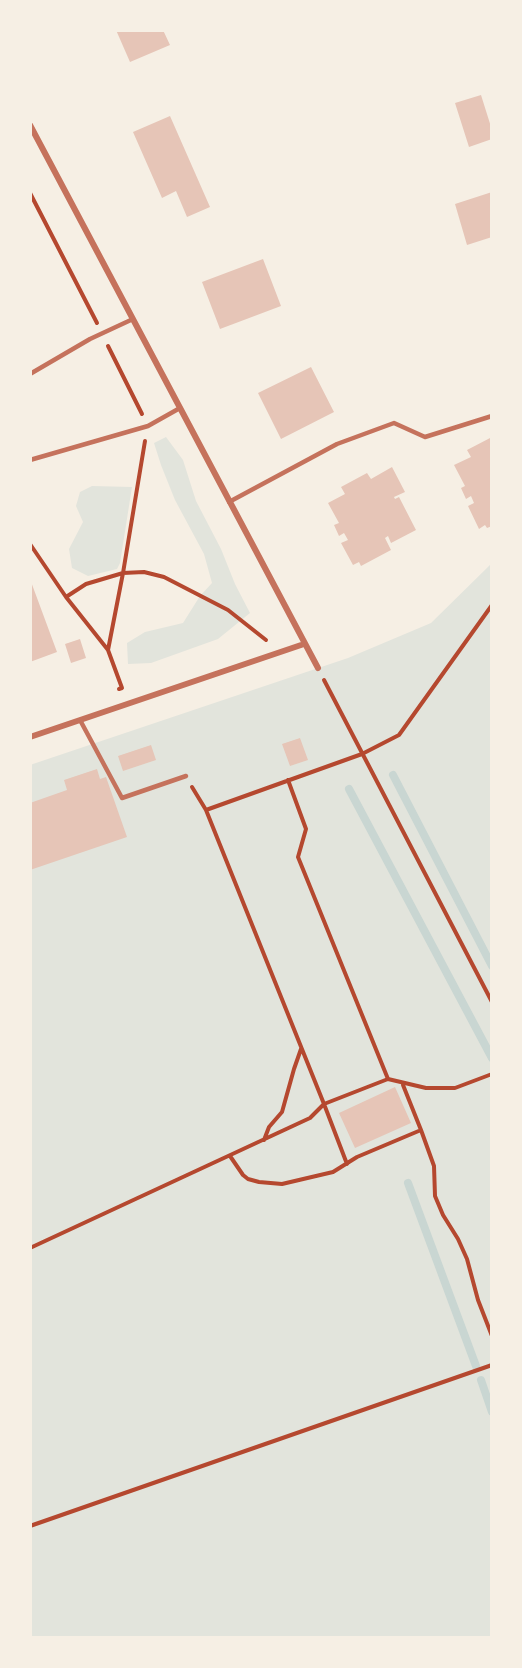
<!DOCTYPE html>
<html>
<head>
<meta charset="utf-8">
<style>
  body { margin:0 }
  #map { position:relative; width:522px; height:1668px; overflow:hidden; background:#f6efe4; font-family:"Alegreya Sans",sans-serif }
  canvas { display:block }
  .frame { position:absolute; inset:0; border:32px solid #f6efe4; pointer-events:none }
</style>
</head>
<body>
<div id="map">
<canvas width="522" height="1668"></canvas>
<div class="frame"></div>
</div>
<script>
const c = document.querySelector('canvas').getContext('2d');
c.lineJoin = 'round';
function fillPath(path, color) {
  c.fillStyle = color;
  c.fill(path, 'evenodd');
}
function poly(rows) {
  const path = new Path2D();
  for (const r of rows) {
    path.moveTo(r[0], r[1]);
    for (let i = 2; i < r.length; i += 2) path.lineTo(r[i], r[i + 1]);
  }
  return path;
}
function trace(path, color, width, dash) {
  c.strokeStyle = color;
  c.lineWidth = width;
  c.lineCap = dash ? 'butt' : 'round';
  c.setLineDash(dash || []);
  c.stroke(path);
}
const green = poly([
  [166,437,183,460,196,501,221,549,235,584,250,613,218,639,151,663,128,664,127,643,145,632,183,623,200,596,212,583,204,554,175,500,161,465,154,443],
  [92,486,132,487,120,563,117,569,88,576,72,568,69,549,83,522,76,506,80,492],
  [492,563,492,1638,30,1638,30,765,348,658,431,623]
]);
const stream = poly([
  [393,775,492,966],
  [349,789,492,1058],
  [408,1183,476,1366],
  [481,1380,492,1412]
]);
const building = poly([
  [116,30,163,30,170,45,130,62],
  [481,95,492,130,492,139,469,147,455,103],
  [170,116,210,207,187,217,176,191,162,198,133,132],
  [492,192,492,237,467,245,455,204],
  [263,259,281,306,220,329,202,282],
  [311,367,334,412,281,439,258,393],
  [492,437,492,526,487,528,485,525,479,529,468,506,474,503,471,496,466,499,461,488,465,486,454,465,471,457,467,450],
  [392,467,405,492,394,497,395,499,399,497,416,530,391,543,388,536,385,538,391,550,361,566,359,562,353,565,341,543,348,540,344,533,339,536,334,525,339,523,328,503,345,494,341,487,367,473,371,479],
  [30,579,57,652,30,662],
  [80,639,86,658,71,663,65,644],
  [300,738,308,760,290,766,282,744],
  [151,745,156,760,123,771,118,756],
  [97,769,100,779,106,777,127,837,30,870,30,803,67,790,64,780],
  [395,1087,411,1123,355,1148,339,1113]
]);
const path = poly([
  [30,193,97,323],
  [108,346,142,414],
  [30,544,66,597,108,650,122,688,119,689],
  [66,597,86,584,123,573,144,572,164,577,228,610,266,640],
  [108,650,123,573,145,441],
  [324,680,492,1002],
  [288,780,306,829,298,857,388,1079],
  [192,787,206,810,324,1104,347,1164],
  [206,810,362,754,399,735,492,605],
  [421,1130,434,1166,435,1196,443,1215,458,1239,467,1259,478,1300,492,1336],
  [264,1140,269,1127,282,1112,294,1069,301,1049],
  [230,1156,243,1175,248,1179,259,1182,282,1184,333,1172,357,1157,421,1130,403,1085],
  [30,1248,310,1118,324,1104,388,1079,426,1088,455,1088,492,1074],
  [30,1526,492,1365]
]);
const service = poly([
  [30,374,90,339,133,319],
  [30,460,148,426,180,408],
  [229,502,337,444,394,423,425,437,492,416],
  [80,720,122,798,186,776]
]);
const minor = poly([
  [30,125,318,668],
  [30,737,304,644]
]);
fillPath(green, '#e2e4dc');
trace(stream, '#c9d6d2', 8);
fillPath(building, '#e6c5b7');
trace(path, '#b5482f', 4);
trace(service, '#c5725c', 4.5);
trace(minor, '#c5725c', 6);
</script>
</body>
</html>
